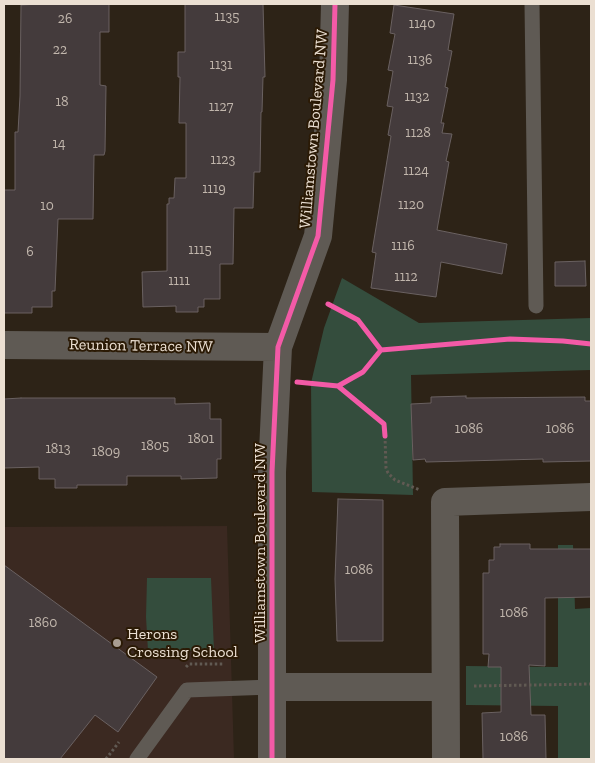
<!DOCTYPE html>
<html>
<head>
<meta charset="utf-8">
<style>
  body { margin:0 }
  #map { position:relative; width:595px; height:763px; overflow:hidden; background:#2d2317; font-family:"Zilla Slab",serif }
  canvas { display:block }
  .frame { position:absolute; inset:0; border:5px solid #ebdfd2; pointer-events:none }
</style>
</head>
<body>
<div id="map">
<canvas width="595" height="763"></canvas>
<div class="frame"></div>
</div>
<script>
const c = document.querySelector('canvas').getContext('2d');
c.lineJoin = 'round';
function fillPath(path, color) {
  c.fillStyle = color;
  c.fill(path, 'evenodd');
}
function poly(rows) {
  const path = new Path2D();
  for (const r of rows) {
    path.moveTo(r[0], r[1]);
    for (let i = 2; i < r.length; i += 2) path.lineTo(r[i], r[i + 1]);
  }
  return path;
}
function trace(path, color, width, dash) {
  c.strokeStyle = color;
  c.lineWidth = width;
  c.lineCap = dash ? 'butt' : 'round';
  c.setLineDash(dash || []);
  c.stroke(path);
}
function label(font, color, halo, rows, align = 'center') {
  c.font = font + ' "Zilla Slab",serif';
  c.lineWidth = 4;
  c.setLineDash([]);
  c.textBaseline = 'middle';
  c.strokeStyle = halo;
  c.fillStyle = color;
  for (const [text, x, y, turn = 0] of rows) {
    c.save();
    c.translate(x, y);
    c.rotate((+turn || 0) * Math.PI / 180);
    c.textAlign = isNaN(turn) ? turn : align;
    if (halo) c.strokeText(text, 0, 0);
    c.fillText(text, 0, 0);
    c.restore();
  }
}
const education = poly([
  [227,526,234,759,4,759,4,527]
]);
const green = poly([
  [342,278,419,323,591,318,591,370,411,375,413,495,312,492,311,383,324,328],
  [558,545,573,545,575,609,591,608,591,759,558,759,558,706,466,705,466,666,558,667],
  [147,578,211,578,214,651,148,651,146,617]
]);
const building = poly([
  [40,4,109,4,109,32,100,32,100,85,106,86,105,151,104,155,94,155,93,219,58,219,55,291,52,291,52,307,32,307,32,313,4,313,4,190,15,190,15,132,18,132,20,96,21,5,40,4],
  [185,4,263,4,265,77,263,77,262,112,261,112,260,172,254,172,253,208,234,208,233,264,220,264,220,299,204,299,204,307,198,307,198,312,176,312,176,306,143,307,142,272,167,271,167,204,169,204,169,198,174,198,175,178,186,178,186,123,179,123,180,77,178,77,178,52,185,52,185,4],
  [394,5,454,14,448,50,452,51,445,87,448,88,441,123,444,123,442,133,452,134,446,161,449,162,437,230,507,244,502,274,441,262,436,297,371,288,376,253,372,252,391,136,388,135,393,107,387,106,393,71,388,70,395,34,390,33,394,5],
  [585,261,586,286,555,286,555,262,585,261],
  [466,396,466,398,585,397,585,401,591,401,591,461,543,462,543,459,426,462,425,459,413,460,411,404,431,403,431,397,466,396],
  [21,398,175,398,175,404,210,403,210,419,221,419,221,459,217,459,217,478,181,479,181,476,127,476,127,485,77,485,77,488,55,488,55,479,39,479,39,467,4,468,4,399,21,398],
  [338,499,383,500,383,641,337,641,335,579,338,499],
  [500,544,530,544,530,549,591,549,591,597,545,598,545,666,529,665,531,715,545,715,546,759,483,759,482,713,501,712,501,667,488,667,489,654,483,654,483,573,489,573,489,560,494,560,494,547,500,547,500,544],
  [4,565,157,677,118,732,95,715,60,759,4,759,4,565]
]);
const path = poly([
  [385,436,386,468,388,473,395,480,420,490],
  [186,667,189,664,224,664],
  [474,686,591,684],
  [106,759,119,742]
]);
const lane = poly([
  [532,4,536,306],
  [137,759,187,690,272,687]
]);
const street = poly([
  [4,345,278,347],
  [272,687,445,687],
  [272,759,272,472,278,347,318,236,333,80,335,4],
  [446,759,445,502,591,497]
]);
const cycleway = poly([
  [328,304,358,320,381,350,510,339,563,341,591,344],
  [297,382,338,386,363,372,381,350],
  [338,386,384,424,385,436],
  [272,759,272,472,278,347,318,236,333,80,335,4]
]);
const markers = [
  [117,643,5,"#a89d91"]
];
const numberNames = [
  ["1135",227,17],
  ["26",65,19],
  ["1140",422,24],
  ["22",60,50],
  ["1136",420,60],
  ["1131",221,65],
  ["1132",417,97],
  ["18",62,102],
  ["1127",221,107],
  ["1128",418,133],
  ["14",59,144],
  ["1123",223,160],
  ["1124",416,171],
  ["1119",214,189],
  ["1120",411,205],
  ["10",47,206],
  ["1116",403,246],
  ["1115",200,250],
  ["6",30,252],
  ["1112",406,277],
  ["1111",179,281],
  ["1086",469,429],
  ["1086",560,429],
  ["1801",201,439],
  ["1805",155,446],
  ["1813",58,449],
  ["1809",106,452],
  ["1086",359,570],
  ["1086",514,613],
  ["1860",43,623],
  ["1086",514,737]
];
const streetNames = [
  ["Williamstown Boulevard NW",314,129,-85],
  ["Reunion Terrace NW",141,346,1],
  ["Williamstown Boulevard NW",260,543,-90]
];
const poiNames = [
  ["Herons",127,634],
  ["Crossing School",127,652]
];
fillPath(education, '#3b2921');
fillPath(green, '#344d3d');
fillPath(building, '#443b3c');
trace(building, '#6a6161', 1);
trace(path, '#615a53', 3, [2.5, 2.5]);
trace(lane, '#5f5a54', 15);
trace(street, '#5f5a54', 28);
trace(cycleway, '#f35aa7', 5);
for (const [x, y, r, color] of markers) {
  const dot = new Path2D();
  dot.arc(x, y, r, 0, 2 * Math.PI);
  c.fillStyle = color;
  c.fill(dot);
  trace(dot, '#2b1a05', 2);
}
label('14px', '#c1b6ac', null, numberNames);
label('16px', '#ebdfd2', '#2b1a05', streetNames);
label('16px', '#ebdfd2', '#2b1a05', poiNames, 'left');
</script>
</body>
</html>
